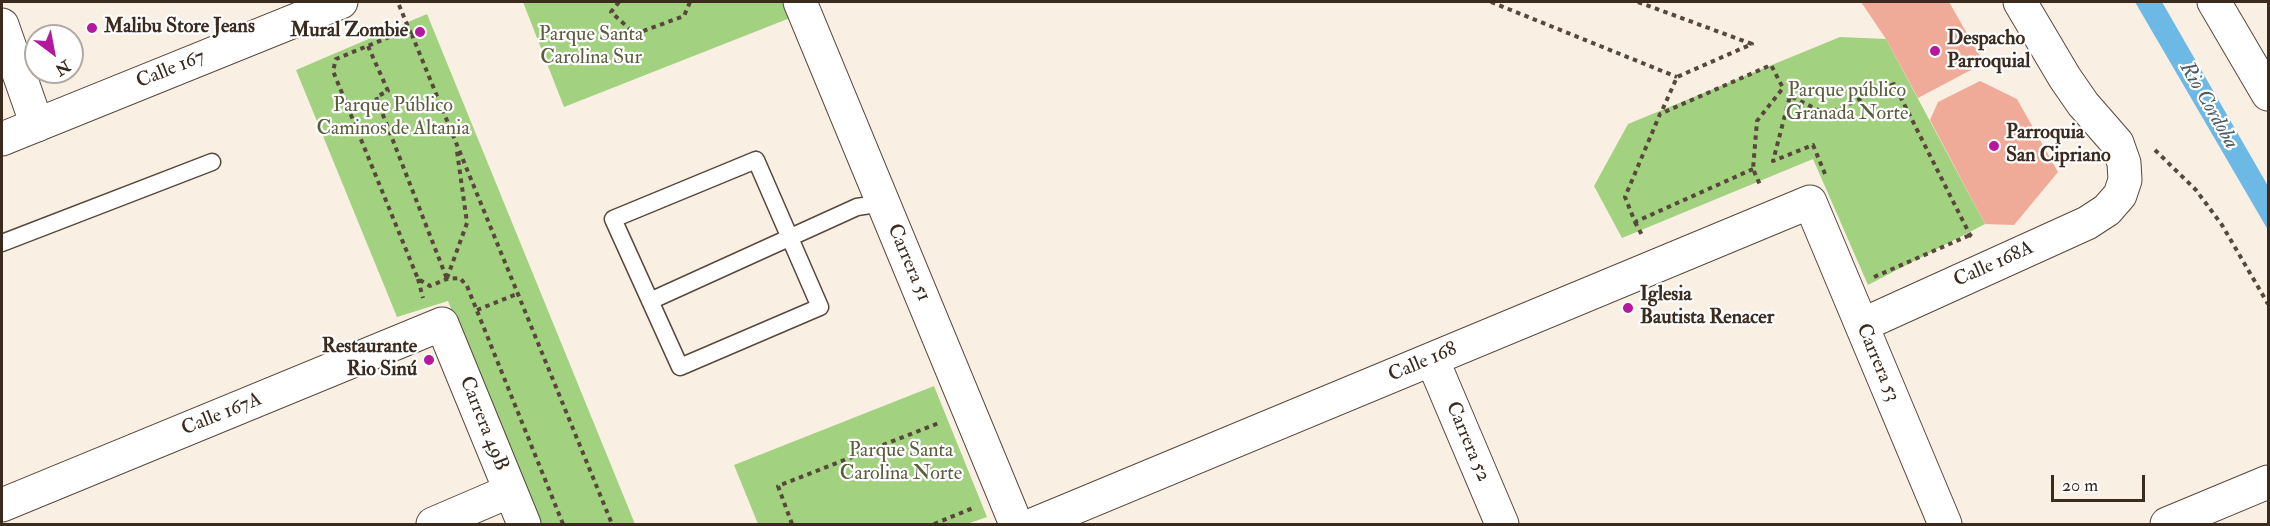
<!DOCTYPE html>
<html>
<head>
<meta charset="utf-8">
<style>
  body { margin:0 }
  #map { position:relative; width:2270px; height:526px; overflow:hidden; background:#faefe3; font-family:"IM FELL Double Pica",serif }
  canvas { display:block }
  .frame { position:absolute; inset:0; border:3px solid #3b2a1e; pointer-events:none }
  .north { position:absolute; left:24px; top:24px; width:60px; height:60px; box-sizing:border-box; background:#fff; border:2px solid #b1aaa5; border-radius:50%; rotate:148deg; font-size:16px; font-weight:700; line-height:24px; text-align:center; color:#3b2a1e }
  .north::after { content:''; display:block; margin:auto; width:21px; height:27px; background:#b5179e; clip-path:polygon(50% 0,100% 100%,50% 72%,0 100%) }
  .scale { position:absolute; left:2051px; top:475px; width:94px; height:27px; box-sizing:border-box; border:3px solid #3b2a1e; border-top:0; padding-left:8px; font-size:18px; line-height:21px; white-space:nowrap; color:#3b2a1e; -webkit-text-stroke:4px #fff; paint-order:stroke }
</style>
</head>
<body>
<div id="map">
<canvas width="2270" height="526"></canvas>
<div class="frame"></div>
<div class="north">N</div>
<div class="scale">20 m</div>
</div>
<script>
const c = document.querySelector('canvas').getContext('2d');
c.lineJoin = 'round';
function fillPath(path, color) {
  c.fillStyle = color;
  c.fill(path, 'evenodd');
}
function poly(rows) {
  const path = new Path2D();
  for (const r of rows) {
    path.moveTo(r[0], r[1]);
    for (let i = 2; i < r.length; i += 2) path.lineTo(r[i], r[i + 1]);
  }
  return path;
}
function trace(path, color, width, dash) {
  c.strokeStyle = color;
  c.lineWidth = width;
  c.lineCap = dash ? 'butt' : 'round';
  c.setLineDash(dash || []);
  c.stroke(path);
}
function label(font, color, halo, rows, align = 'center') {
  c.font = font + ' "IM FELL Double Pica",serif';
  c.lineWidth = 4.5;
  c.setLineDash([]);
  c.textBaseline = 'middle';
  c.strokeStyle = halo;
  c.fillStyle = color;
  for (const [text, x, y, turn = 0] of rows) {
    c.save();
    c.translate(x, y);
    c.rotate((+turn || 0) * Math.PI / 180);
    c.textAlign = isNaN(turn) ? turn : align;
    if (halo) c.strokeText(text, 0, 0);
    c.fillText(text, 0, 0);
    c.restore();
  }
}
const green = poly([
  [523,2,784,2,790,18,564,107],
  [427,14,635,524,539,524,448,301,397,317,296,70],
  [1840,37,1886,39,1985,224,1868,285,1813,159,1622,238,1594,186,1628,124],
  [934,386,987,517,967,524,758,524,734,465]
]);
const water = poly([
  [2135,2,2162,2,2268,186,2268,230]
]);
const building = poly([
  [1861,2,1949,2,1984,63,1918,98,1886,39],
  [1980,81,2017,99,2058,172,2014,225,1985,224,1930,120,1938,102]
]);
const path = poly([
  [619,2,611,12,635,34,684,16,690,2],
  [1491,2,1677,77],
  [1638,2,1752,44,1677,77,1661,113],
  [399,5,411,34],
  [368,46,388,91,376,97,447,279],
  [2155,150,2196,190,2222,225,2268,304],
  [1753,169,1635,222,1625,197,1660,114,1771,65,1783,88,1757,121,1753,169,1761,187],
  [1825,174,1813,145,1773,161,1790,96,1826,114,1894,84,1970,235,1975,239],
  [1635,222,1643,237],
  [1874,277,1970,235],
  [447,278,467,223,457,151],
  [418,279,423,298],
  [477,310,517,294],
  [563,524,467,286,460,278,447,279,430,286,418,279,333,71,336,59,399,33,412,35,612,524],
  [792,524,778,486,939,423],
  [934,524,973,508]
]);
const lane = poly([
  [756,160,820,307,680,367,613,219,756,160],
  [2,243,212,162],
  [650,301,857,207,883,203]
]);
const street = poly([
  [800,2,1016,524],
  [2,25,37,125],
  [1862,325,2087,223,2107,210,2120,195,2125,180,2124,163,2117,143,2083,104,2065,78,2020,2],
  [1432,359,1502,524],
  [2,505,442,324,524,524],
  [433,524,510,491],
  [1035,524,1810,202,1945,524],
  [2167,524,2268,482]
]);
const secondary = poly([
  [2214,2,2268,94],
  [2,139,341,2]
]);
const markers = [
  [92,28,6,"#b5179e"],
  [420,32,6,"#b5179e"],
  [1935,51,6,"#b5179e"],
  [1994,146,6,"#b5179e"],
  [1628,308,6,"#b5179e"],
  [429,360,6,"#b5179e"]
];
const poiNames = [
  ["Malibu Store Jeans",104,28],
  ["Mural Zombie",408,32,"right"],
  ["Despacho",1947,40],
  ["Parroquial",1947,63],
  ["Parroquia",2006,134],
  ["San Cipriano",2006,157],
  ["Iglesia",1640,296],
  ["Bautista Renacer",1640,319],
  ["Restaurante",417,348,"right"],
  ["Rio Sinú",417,371,"right"]
];
const parkNames = [
  ["Parque Santa",591,36],
  ["Carolina Sur",591,59],
  ["Parque público",1847,92],
  ["Granada Norte",1847,115],
  ["Parque Público",393,107],
  ["Caminos de Altania",393,130],
  ["Parque Santa",901,452],
  ["Carolina Norte",901,475]
];
const streetNames = [
  ["Calle 167",171,70,-22],
  ["Carrera 51",908,263,67],
  ["Calle 168A",1994,265,-24],
  ["Calle 168",1423,363,-23],
  ["Carrera 53",1877,363,67],
  ["Calle 167A",222,415,-22],
  ["Carrera 49B",483,424,68],
  ["Carrera 52",1467,442,67]
];
const waterNames = [
  ["Rio Cordoba",2208,106,60]
];
fillPath(green, '#a2d280');
fillPath(water, '#6cb9e6');
fillPath(building, '#f0aa98');
trace(lane, '#58483c', 19);
trace(street, '#58483c', 35);
trace(secondary, '#58483c', 35);
trace(path, '#58483c', 4, [4.5, 4.5]);
trace(lane, '#fff', 16);
trace(street, '#fff', 33);
trace(secondary, '#fff', 33);
for (const [x, y, r, color] of markers) {
  const dot = new Path2D();
  dot.arc(x, y, r, 0, 2 * Math.PI);
  c.fillStyle = color;
  c.fill(dot);
  trace(dot, '#fff', 2);
}
label('bold 20px', '#3b2a1e', '#fff', poiNames, 'left');
label('20px', '#5a5c3b', '#fff', parkNames);
label('20px', '#3b2a1e', '#fff', streetNames);
label('italic 21px', '#4c5c64', '#fff', waterNames);
</script>
</body>
</html>
